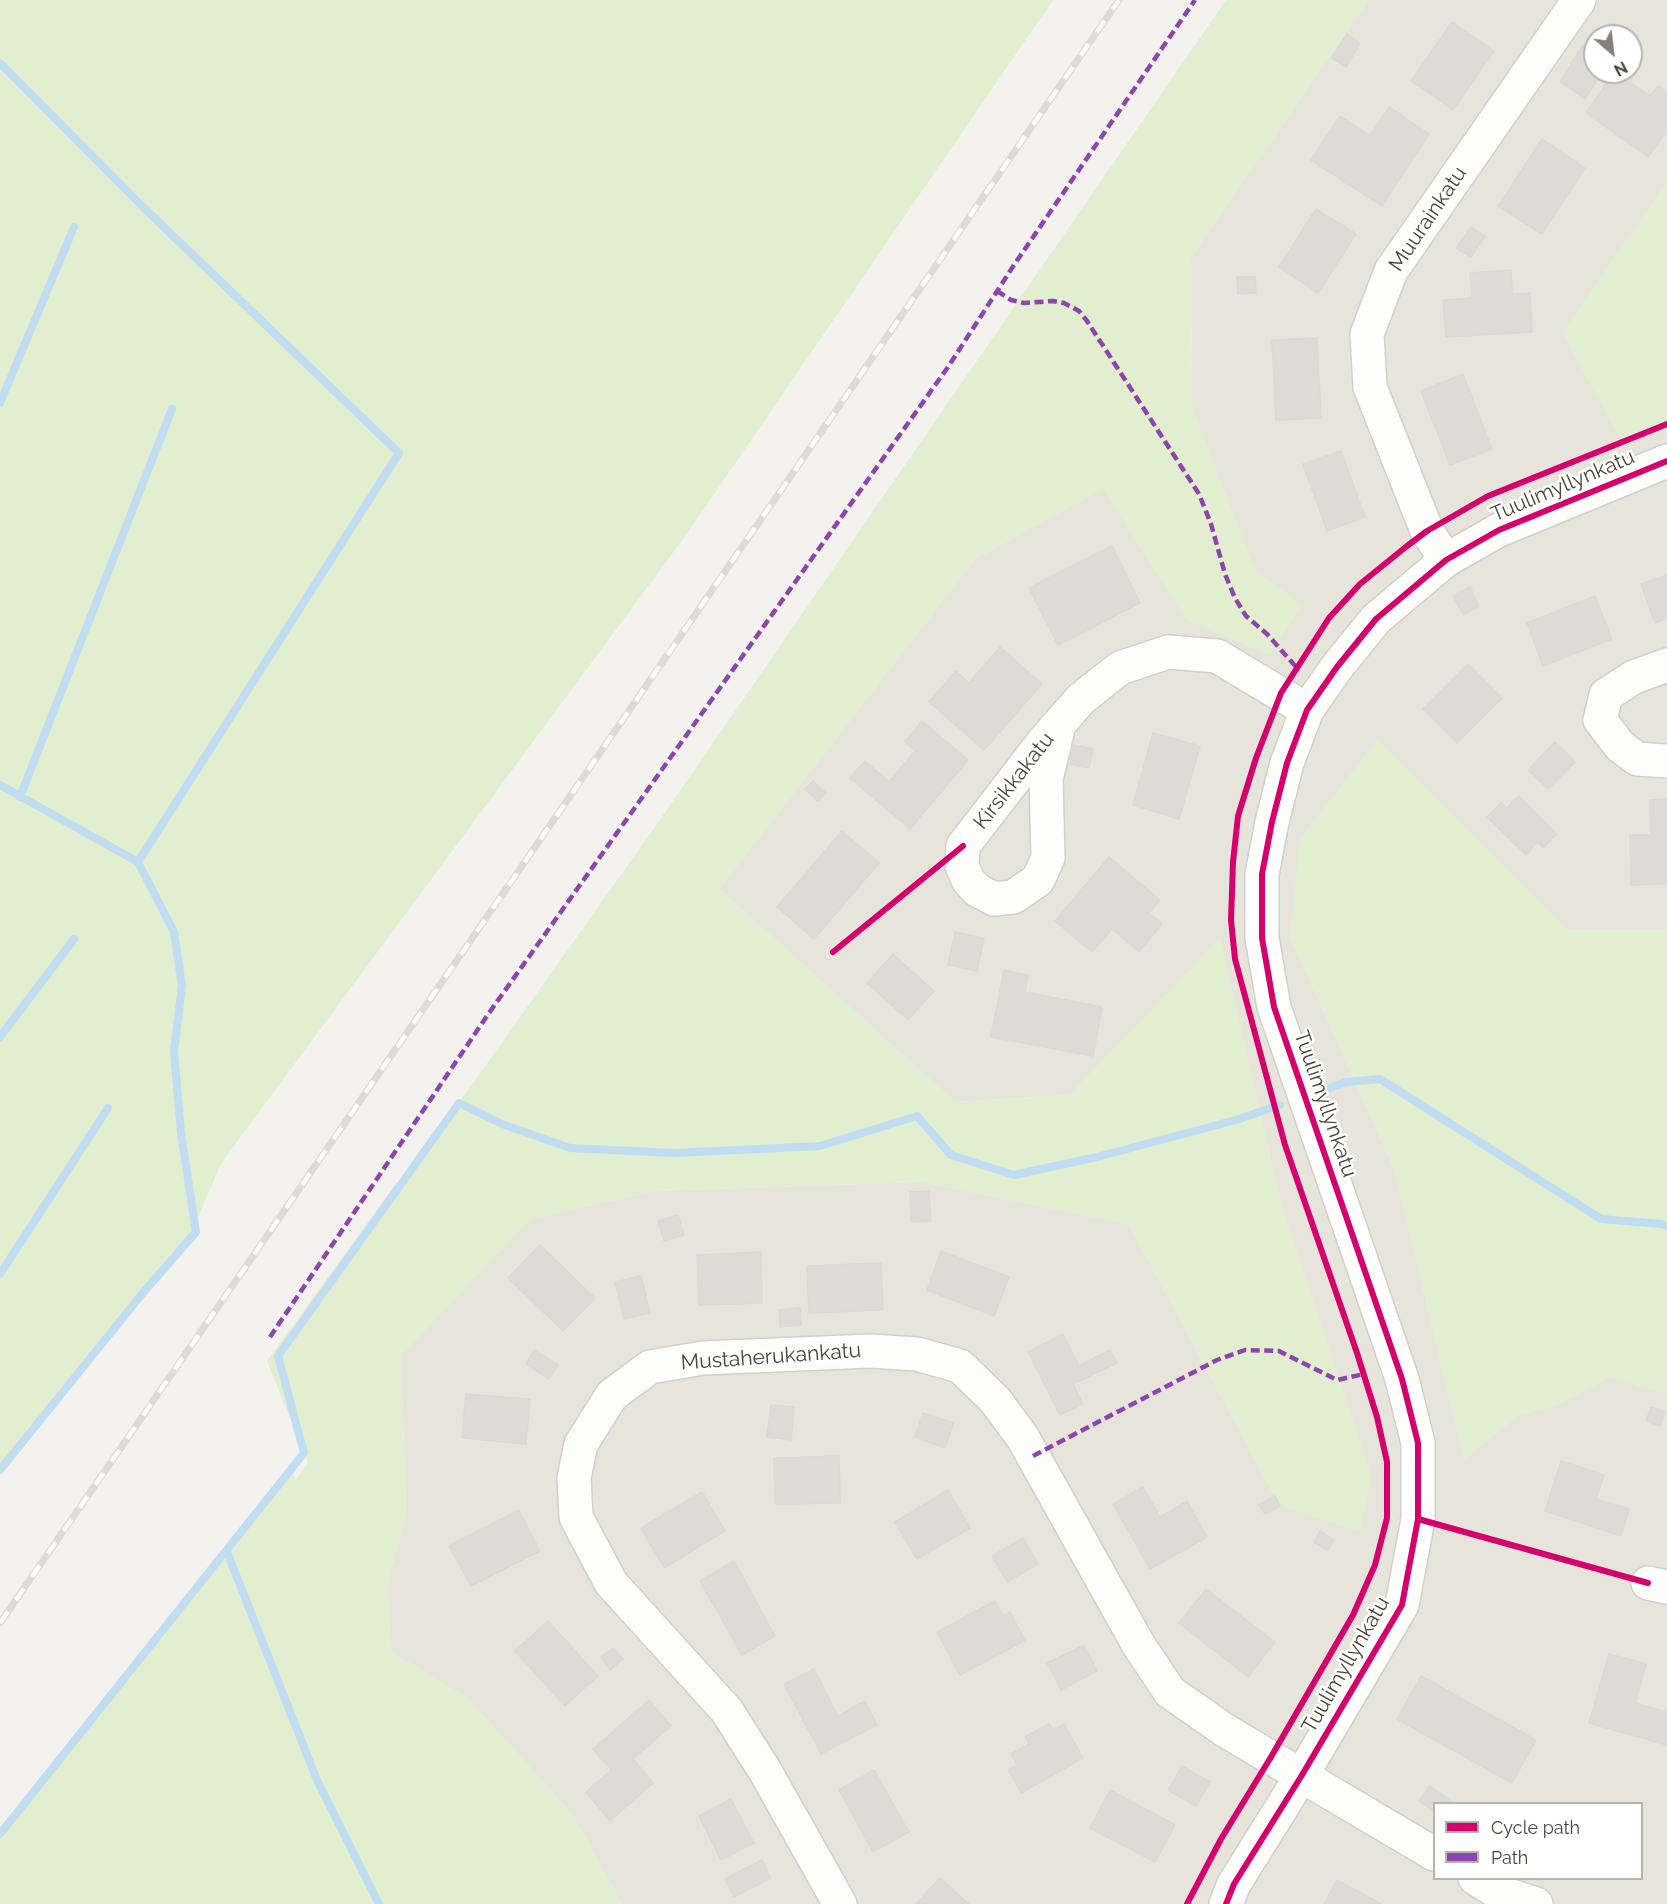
<!DOCTYPE html>
<html>
<head>
<meta charset="utf-8">
<style>
  body { margin:0 }
  #map { position:relative; width:1667px; height:1904px; overflow:hidden; background:#f4f2ee; font-family:Raleway,sans-serif }
  canvas { display:block }
  .legend { position:absolute; left:1433px; top:1802px; width:210px; height:78px; box-sizing:border-box; background:#fff; border:2px solid #b7b4b0; margin:0; padding:8px 10px; list-style:none; font-size:18px; color:#4b4439 }
  .legend li { display:flex; align-items:center; gap:12px; height:30px }
  .legend b { width:30px; border:2px solid #b7b4b0 }
  .north { position:absolute; left:1583px; top:24px; width:60px; height:60px; box-sizing:border-box; background:#fff; border:2px solid #b7b4b0; border-radius:50%; rotate:152deg; font-size:16px; font-weight:700; line-height:24px; text-align:center; color:#4b4439 }
  .north::after { content:''; display:block; margin:auto; width:21px; height:27px; background:#868178; clip-path:polygon(50% 0,100% 100%,50% 72%,0 100%) }
</style>
</head>
<body>
<div id="map">
<canvas width="1667" height="1904"></canvas>
<ul class="legend">
<li><b style="height:8px;background:#d6006c"></b>Cycle path</li>
<li><b style="height:8px;background:#8e44ad"></b>Path</li>
</ul>
<div class="north">N</div>
</div>
<script>
const c = document.querySelector('canvas').getContext('2d');
c.lineJoin = 'round';
function fillPath(path, color) {
  c.fillStyle = color;
  c.fill(path, 'evenodd');
}
function poly(rows) {
  const path = new Path2D();
  for (const r of rows) {
    path.moveTo(r[0], r[1]);
    for (let i = 2; i < r.length; i += 2) path.lineTo(r[i], r[i + 1]);
  }
  return path;
}
function trace(path, color, width, dash) {
  c.strokeStyle = color;
  c.lineWidth = width;
  c.lineCap = dash ? 'butt' : 'round';
  c.setLineDash(dash || []);
  c.stroke(path);
}
function label(font, color, halo, rows, align = 'center') {
  c.font = font + ' Raleway,sans-serif';
  c.lineWidth = 5;
  c.setLineDash([]);
  c.textBaseline = 'middle';
  c.strokeStyle = halo;
  c.fillStyle = color;
  for (const [text, x, y, turn = 0] of rows) {
    c.save();
    c.translate(x, y);
    c.rotate((+turn || 0) * Math.PI / 180);
    c.textAlign = isNaN(turn) ? turn : align;
    if (halo) c.strokeText(text, 0, 0);
    c.fillText(text, 0, 0);
    c.restore();
  }
}
const residential = poly([
  [1368,0,1667,0,1667,929,1566,929,1377,740,1290,936,1395,1171,1464,1459,1517,1416,1556,1405,1610,1377,1667,1394,1667,1904,622,1904,572,1814,467,1698,391,1652,387,1584,406,1514,401,1355,530,1219,655,1191,922,1182,1129,1224,1280,1506,1279,1195,1220,939,1070,1095,955,1102,719,889,975,559,1104,488,1192,406,1191,257],
  [1595,36,1631,36,1631,72,1595,72],
  [1434,1804,1642,1804,1642,1878,1434,1878]
]);
const green = poly([
  [0,0,1053,0,686,535,222,1162,195,1224,196,1232,142,1294,0,1470],
  [1226,0,1368,0,1191,257,1192,406,1255,569,1302,605,1270,656,1186,620,1103,489,975,559,719,889,955,1102,1070,1095,1220,938,1279,1195,1372,1476,1360,1532,1280,1506,1129,1224,922,1182,655,1191,531,1219,401,1355,406,1514,387,1584,391,1652,467,1698,572,1814,622,1904,0,1904,0,1834,291,1470,296,1479,308,1463,267,1361,397,1182,400,1186,657,824],
  [1667,181,1667,424,1622,442,1562,333],
  [1377,740,1566,929,1667,929,1667,1394,1610,1377,1556,1405,1517,1416,1464,1459,1395,1171,1290,936,1300,838]
]);
const stream = poly([
  [0,63,143,207,399,453,138,862],
  [0,403,74,227],
  [0,785,138,862,174,932,182,986,174,1051,181,1133,196,1232,142,1294,0,1470],
  [20,797,172,409],
  [0,1037,74,939],
  [1329,1088,1346,1082,1380,1079,1601,1219,1662,1224,1667,1226],
  [0,1274,108,1108],
  [227,1552,317,1780,379,1904],
  [0,1834,304,1453,278,1356,459,1103,502,1124,570,1148,674,1153,820,1146,917,1116,951,1155,1014,1175,1097,1157,1236,1120,1280,1105]
]);
const building = poly([
  [1452,22,1494,51,1453,110,1411,81,1452,22],
  [1347,34,1360,43,1346,67,1332,58,1347,34],
  [1582,46,1595,54,1595,72,1602,72,1585,99,1560,82,1582,46],
  [1614,72,1650,96,1658,86,1667,92,1667,131,1648,157,1586,113,1614,72],
  [1389,107,1429,134,1382,206,1311,160,1340,116,1370,136,1389,107],
  [1542,139,1585,168,1542,234,1498,206,1542,139],
  [1316,209,1356,234,1318,293,1279,267,1316,209],
  [1471,227,1485,236,1471,257,1456,248,1471,227],
  [1511,270,1512,294,1530,293,1532,332,1446,337,1443,300,1472,298,1470,273,1511,270],
  [1237,277,1255,277,1256,293,1238,294,1237,277],
  [1317,338,1321,418,1276,420,1272,340,1317,338],
  [1463,374,1492,449,1450,465,1421,391,1463,374],
  [1341,451,1365,517,1327,531,1303,464,1341,451],
  [1112,546,1140,603,1058,645,1029,588,1112,546],
  [1667,575,1667,618,1655,623,1641,584,1667,575],
  [1470,587,1479,606,1463,615,1453,596,1470,587],
  [1595,596,1612,639,1543,666,1527,623,1595,596],
  [1000,647,1042,684,984,750,929,702,956,671,969,683,1000,647],
  [1468,664,1502,698,1457,743,1423,709,1468,664],
  [922,721,968,760,910,829,850,778,865,761,889,782,915,751,905,742,922,721],
  [1153,733,1200,746,1179,819,1133,805,1153,733],
  [1555,742,1575,762,1548,789,1528,770,1555,742],
  [1074,745,1093,749,1089,768,1070,764,1074,745],
  [813,781,826,793,818,801,805,789,813,781],
  [1519,796,1557,834,1543,848,1538,842,1526,855,1487,817,1501,803,1506,808,1519,796],
  [1667,799,1667,884,1631,885,1630,835,1651,835,1650,800,1667,799],
  [842,831,879,863,814,939,777,907,842,831],
  [1109,857,1160,900,1149,913,1162,924,1139,952,1112,929,1092,952,1055,921,1109,857],
  [955,932,984,938,977,971,948,965,955,932],
  [893,954,934,991,908,1020,867,983,893,954],
  [1004,970,1028,975,1025,992,1102,1007,1093,1056,991,1037,1004,970],
  [929,1191,931,1221,911,1222,910,1192,929,1191],
  [678,1215,684,1235,664,1241,658,1221,678,1215],
  [540,1245,595,1298,563,1331,508,1278,540,1245],
  [941,1251,1009,1277,994,1316,927,1290,941,1251],
  [761,1252,762,1303,699,1305,697,1255,761,1252],
  [881,1263,883,1310,809,1313,807,1266,881,1263],
  [641,1276,650,1313,624,1319,615,1282,641,1276],
  [800,1308,801,1325,780,1327,779,1310,800,1308],
  [1063,1334,1079,1366,1110,1350,1117,1363,1073,1384,1083,1404,1060,1415,1028,1352,1063,1334],
  [534,1350,558,1365,549,1379,526,1364,534,1350],
  [466,1394,530,1399,526,1444,462,1438,466,1394],
  [771,1405,794,1407,791,1440,767,1437,771,1405],
  [1651,1407,1665,1412,1660,1426,1646,1421,1651,1407],
  [923,1413,953,1423,945,1448,915,1437,923,1413],
  [839,1456,840,1503,775,1504,774,1458,839,1456],
  [1561,1461,1604,1475,1596,1499,1629,1509,1621,1536,1545,1511,1561,1461],
  [1143,1487,1160,1517,1187,1501,1207,1537,1150,1569,1113,1504,1143,1487],
  [948,1490,970,1528,917,1559,895,1522,948,1490],
  [702,1492,725,1531,664,1568,641,1528,702,1492],
  [1275,1496,1280,1506,1265,1514,1259,1505,1275,1496],
  [519,1510,540,1551,471,1586,449,1546,519,1510],
  [1320,1531,1334,1540,1328,1550,1314,1542,1320,1531],
  [1023,1538,1038,1564,1007,1582,992,1556,1023,1538],
  [734,1561,775,1636,742,1655,700,1581,734,1561],
  [1206,1589,1275,1642,1248,1677,1179,1623,1206,1589],
  [995,1601,1003,1616,1010,1612,1025,1640,960,1675,937,1632,995,1601],
  [548,1621,598,1676,565,1706,515,1651,548,1621],
  [1084,1645,1097,1671,1061,1690,1047,1663,1084,1645],
  [613,1648,623,1659,610,1670,601,1657,613,1648],
  [1609,1654,1646,1664,1635,1703,1667,1712,1667,1745,1589,1723,1609,1654],
  [814,1669,838,1716,865,1701,877,1725,821,1754,784,1684,814,1669],
  [1421,1676,1536,1740,1512,1783,1397,1719,1421,1676],
  [649,1700,671,1726,633,1759,653,1783,610,1821,586,1792,611,1770,593,1749,649,1700],
  [1049,1724,1053,1730,1064,1724,1083,1758,1021,1793,1008,1770,1017,1765,1011,1754,1029,1744,1025,1737,1049,1724],
  [1182,1766,1210,1782,1196,1806,1168,1790,1182,1766],
  [874,1770,909,1832,873,1852,839,1790,874,1770],
  [1430,1786,1455,1804,1434,1804,1434,1812,1419,1801,1430,1786],
  [1110,1790,1175,1825,1155,1862,1090,1828,1110,1790],
  [731,1799,754,1843,721,1860,699,1816,731,1799],
  [762,1860,771,1878,734,1897,725,1879,762,1860],
  [940,1878,969,1904,916,1904,940,1878],
  [1337,1880,1381,1904,1324,1904,1337,1880]
]);
const minor = poly([
  [1446,560,1427,531,1370,387,1367,334,1391,271,1579,0],
  [1667,665,1634,677,1606,695,1600,720,1620,746,1637,759,1667,761],
  [1059,725,1046,779,1048,858,1038,880,1013,897,994,899,977,890,968,880,962,866,963,846,1044,741,1081,699,1120,668,1168,652,1217,656,1307,710],
  [1648,1583,1667,1587],
  [1475,1878,1496,1891,1536,1904],
  [840,1904,765,1771,727,1711,611,1583,576,1517,574,1478,581,1444,612,1395,650,1367,703,1358,870,1351,917,1354,960,1366,995,1400,1023,1438,1138,1644,1170,1692,1226,1731,1434,1854]
]);
const tertiary = poly([
  [1226,1904,1234,1884,1302,1775,1402,1605,1418,1519,1418,1443,1402,1379,1274,1007,1262,938,1262,874,1272,822,1287,763,1307,710,1337,667,1376,619,1446,560,1499,530,1667,461]
]);
const rail = poly([
  [0,1623,1119,0]
]);
const quiet = poly([
  [997,291,1011,300,1024,303,1053,301,1064,303,1079,311,1087,321,1199,494,1211,524,1225,574,1235,598,1246,616,1267,634,1297,668],
  [270,1337,489,1013,948,367,1014,265,1195,0],
  [1033,1456,1217,1360,1245,1350,1279,1351,1337,1380,1364,1374]
]);
const cycleway = poly([
  [833,952,963,846],
  [1418,1519,1648,1583],
  [1187,1904,1221,1839,1271,1757,1353,1615,1375,1565,1387,1518,1387,1462,1377,1417,1357,1353,1285,1145,1235,959,1231,920,1233,862,1238,816,1256,758,1281,693,1329,618,1360,584,1407,546,1427,531,1488,496,1667,424],
  [1226,1904,1234,1884,1302,1775,1402,1605,1418,1519,1418,1443,1402,1379,1274,1007,1262,938,1262,874,1272,822,1287,763,1307,710,1337,667,1376,619,1446,560,1499,530,1667,461]
]);
const streetNames = [
  ["Muurainkatu",1428,219,-56],
  ["Tuulimyllynkatu",1563,486,-23],
  ["Kirsikkakatu",1014,781,-52],
  ["Tuulimyllynkatu",1325,1104,71],
  ["Mustaherukankatu",771,1357,-4],
  ["Tuulimyllynkatu",1346,1665,-60]
];
fillPath(residential, '#e7e4dc');
fillPath(green, '#e1eecf');
trace(stream, '#c0ddf1', 8);
fillPath(building, '#dedbd6');
trace(building, '#dcd9d4', 1.5);
trace(minor, '#d2d0cb', 36);
trace(tertiary, '#d2d0cb', 36);
trace(minor, '#fdfdfc', 33);
trace(tertiary, '#fdfdfc', 33);
trace(rail, '#dbdbda', 7);
trace(rail, '#fff', 4.5, [14]);
trace(quiet, '#8e44ad', 4.5, [9, 4.5]);
trace(cycleway, '#d6006c', 6);
label('21px', '#4b4439', '#fff', streetNames);
</script>
</body>
</html>
